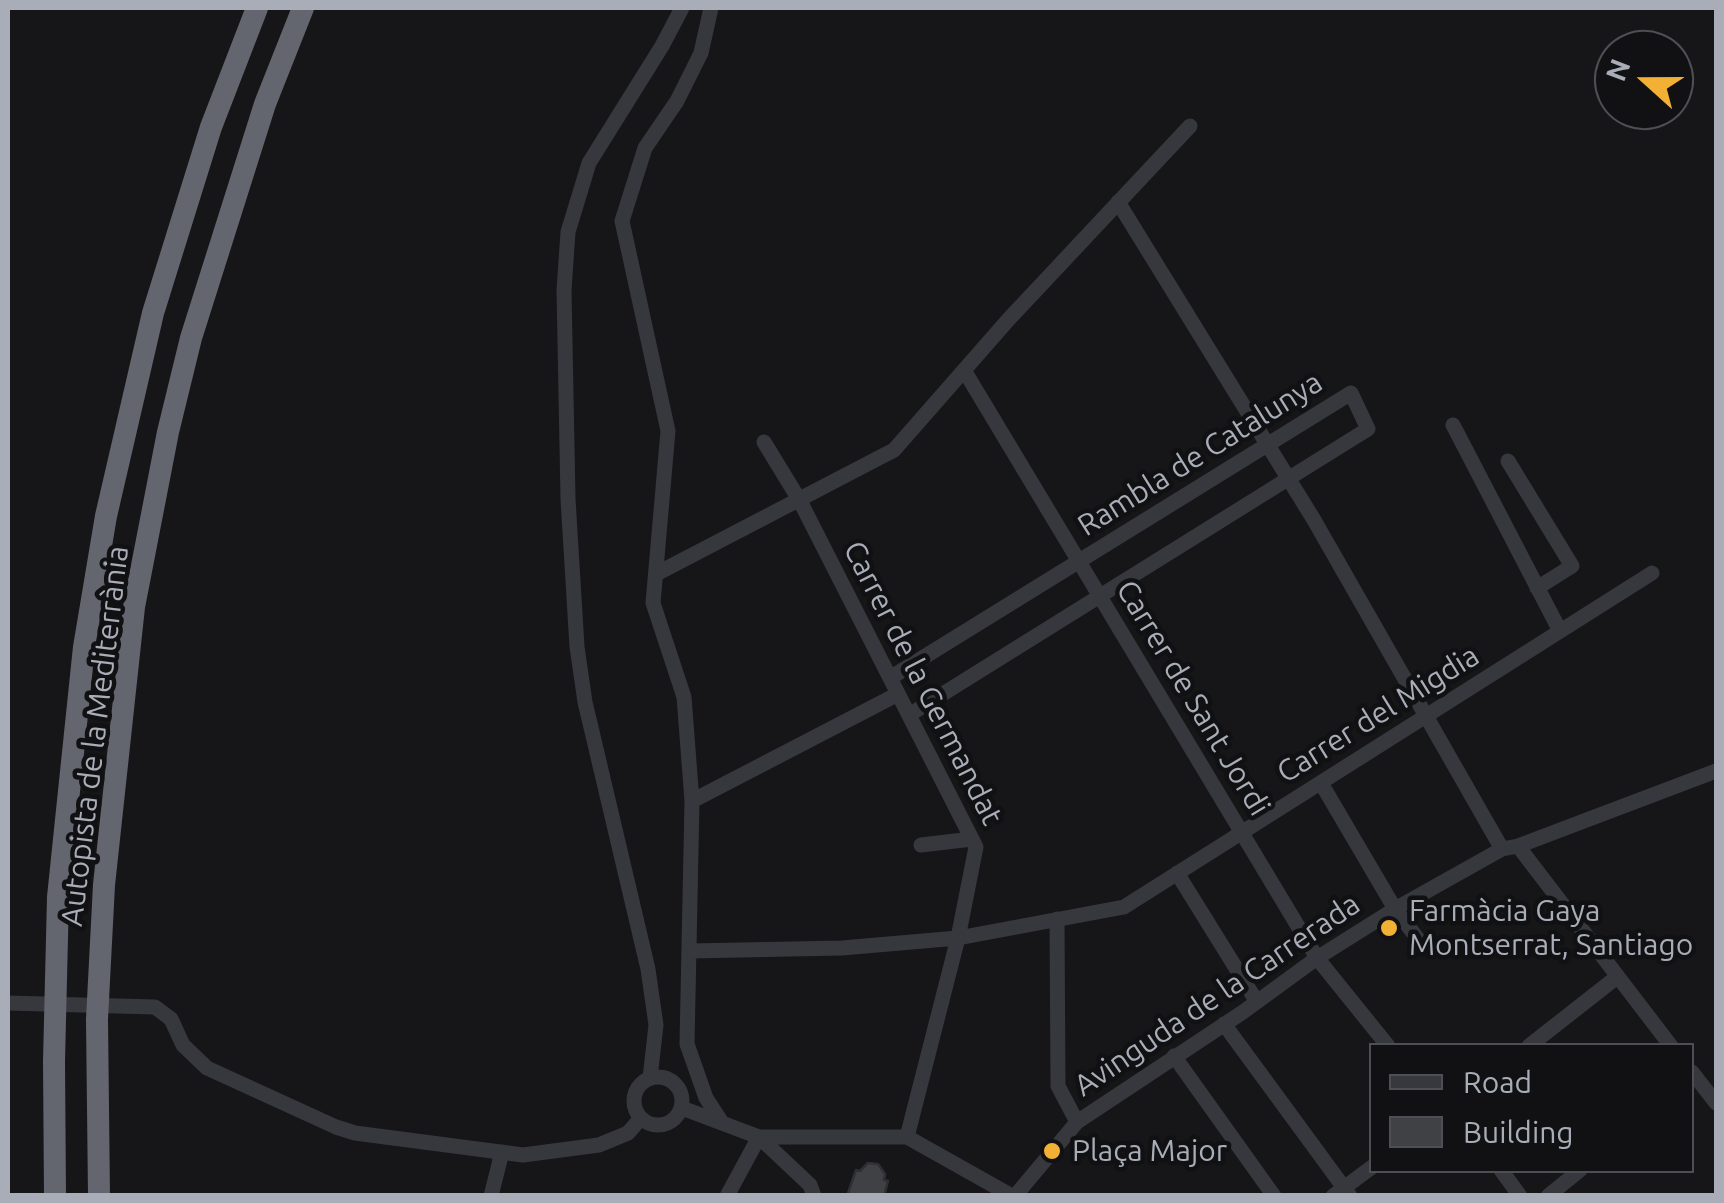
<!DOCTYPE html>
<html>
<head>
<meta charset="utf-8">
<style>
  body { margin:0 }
  #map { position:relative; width:1724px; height:1203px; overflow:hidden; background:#161618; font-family:Ubuntu,sans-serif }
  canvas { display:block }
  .frame { position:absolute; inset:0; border:10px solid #a8adb8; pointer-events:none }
  .legend { position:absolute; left:1369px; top:1043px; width:325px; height:130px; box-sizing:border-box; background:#111113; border:2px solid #4d4f55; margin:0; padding:12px 18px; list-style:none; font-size:30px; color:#a8adb8 }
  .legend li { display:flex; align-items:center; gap:20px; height:50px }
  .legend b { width:50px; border:2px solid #4d4f55 }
  .north { position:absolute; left:1594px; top:30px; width:100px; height:100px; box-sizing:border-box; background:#111113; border:2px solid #4d4f55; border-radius:50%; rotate:291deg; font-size:28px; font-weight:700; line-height:40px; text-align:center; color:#a8adb8 }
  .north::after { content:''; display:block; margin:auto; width:35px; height:45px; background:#f2b134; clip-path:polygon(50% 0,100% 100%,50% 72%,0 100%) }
</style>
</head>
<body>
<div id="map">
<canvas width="1724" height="1203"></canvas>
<div class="frame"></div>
<ul class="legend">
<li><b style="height:12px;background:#37383d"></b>Road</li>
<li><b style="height:28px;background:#404145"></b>Building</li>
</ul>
<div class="north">N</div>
</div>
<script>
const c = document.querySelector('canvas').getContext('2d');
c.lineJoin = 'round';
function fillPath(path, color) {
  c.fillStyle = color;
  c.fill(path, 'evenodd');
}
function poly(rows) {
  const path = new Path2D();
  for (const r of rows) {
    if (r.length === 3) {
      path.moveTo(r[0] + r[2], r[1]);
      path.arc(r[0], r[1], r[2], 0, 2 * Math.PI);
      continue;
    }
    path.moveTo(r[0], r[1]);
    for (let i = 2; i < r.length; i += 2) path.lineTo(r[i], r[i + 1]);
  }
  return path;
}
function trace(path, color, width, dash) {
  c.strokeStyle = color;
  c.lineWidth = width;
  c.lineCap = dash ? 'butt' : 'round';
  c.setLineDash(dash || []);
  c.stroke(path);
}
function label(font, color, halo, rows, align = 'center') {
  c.font = font + ' Ubuntu,sans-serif';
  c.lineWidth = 9;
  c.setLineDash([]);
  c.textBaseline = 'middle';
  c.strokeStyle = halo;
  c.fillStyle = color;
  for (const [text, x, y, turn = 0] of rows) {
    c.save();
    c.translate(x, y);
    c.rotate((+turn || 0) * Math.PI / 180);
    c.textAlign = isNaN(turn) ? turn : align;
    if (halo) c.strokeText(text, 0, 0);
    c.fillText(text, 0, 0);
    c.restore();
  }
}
const building = poly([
  [868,1163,878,1164,885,1174,884,1180,888,1181,884,1196,847,1196,856,1170,860,1171,868,1163]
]);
const minor = poly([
  [711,8,701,53,677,101,645,148,622,221,668,431,653,603,684,697,692,801,687,1044,706,1098,721,1121],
  [1118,202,1314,520,1502,849],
  [964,370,1317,958,1388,1046],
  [1453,425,1560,631],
  [764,442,800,501,976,847,958,938,907,1137],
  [1508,461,1572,566,1537,588],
  [656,574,894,450,1008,320,1190,126],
  [890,678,1351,393,1368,429,909,715],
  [1321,783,1395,909,1424,947],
  [692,801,898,694],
  [921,845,972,839],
  [1518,846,1671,1046],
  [1177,873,1257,1002],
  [1057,919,1058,1086,1077,1122],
  [690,951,842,948,958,938,1124,907,1652,573],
  [8,1003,155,1007,171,1019,183,1045,207,1068,336,1127,355,1133,523,1155,599,1145,628,1133,641,1118],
  [1224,1024,1350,1196],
  [1529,1046,1617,977],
  [1174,1056,1274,1196],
  [1692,1072,1716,1103],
  [658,1101,24],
  [650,1078,656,1025,648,969,585,702,577,647,568,499,564,290,568,232,589,163,662,46,682,8],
  [682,1108,759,1137,907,1137,1012,1196],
  [759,1137,810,1185,814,1196],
  [1501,1170,1520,1196],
  [491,1196,502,1152],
  [727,1196,759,1137],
  [1015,1196,1077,1122,1243,1012,1317,958,1395,909,1502,849,1518,846,1716,771],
  [1333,1196,1372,1167],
  [1548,1196,1580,1170]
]);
const highway = poly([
  [55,1196,54,1061,58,897,84,647,106,516,153,313,211,127,257,8],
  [99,1196,97,1019,104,885,134,607,168,432,191,338,265,104,303,8]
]);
const markers = [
  [1389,928,10,"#f2b134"],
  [1052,1151,10,"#f2b134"]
];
const streetNames = [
  ["Rambla de Catalunya",1200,454,-32],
  ["Carrer de la Germandat",923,683,63],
  ["Carrer de Sant Jordi",1193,698,59],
  ["Carrer del Migdia",1378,714,-32],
  ["Autopista de la Mediterrània",95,736,-83],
  ["Avinguda de la Carrerada",1217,995,-34]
];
const poiNames = [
  ["Farmàcia Gaya",1409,911],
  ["Montserrat, Santiago",1409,945],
  ["Plaça Major",1072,1151]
];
fillPath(building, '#404145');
trace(building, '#303034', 2.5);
trace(minor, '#37383d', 15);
trace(highway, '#63666e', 22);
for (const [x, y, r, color] of markers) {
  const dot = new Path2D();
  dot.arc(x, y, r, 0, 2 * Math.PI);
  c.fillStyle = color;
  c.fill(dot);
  trace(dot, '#111113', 4);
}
label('30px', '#a8adb8', '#111113', streetNames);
label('30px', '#a8adb8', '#111113', poiNames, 'left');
</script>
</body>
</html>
